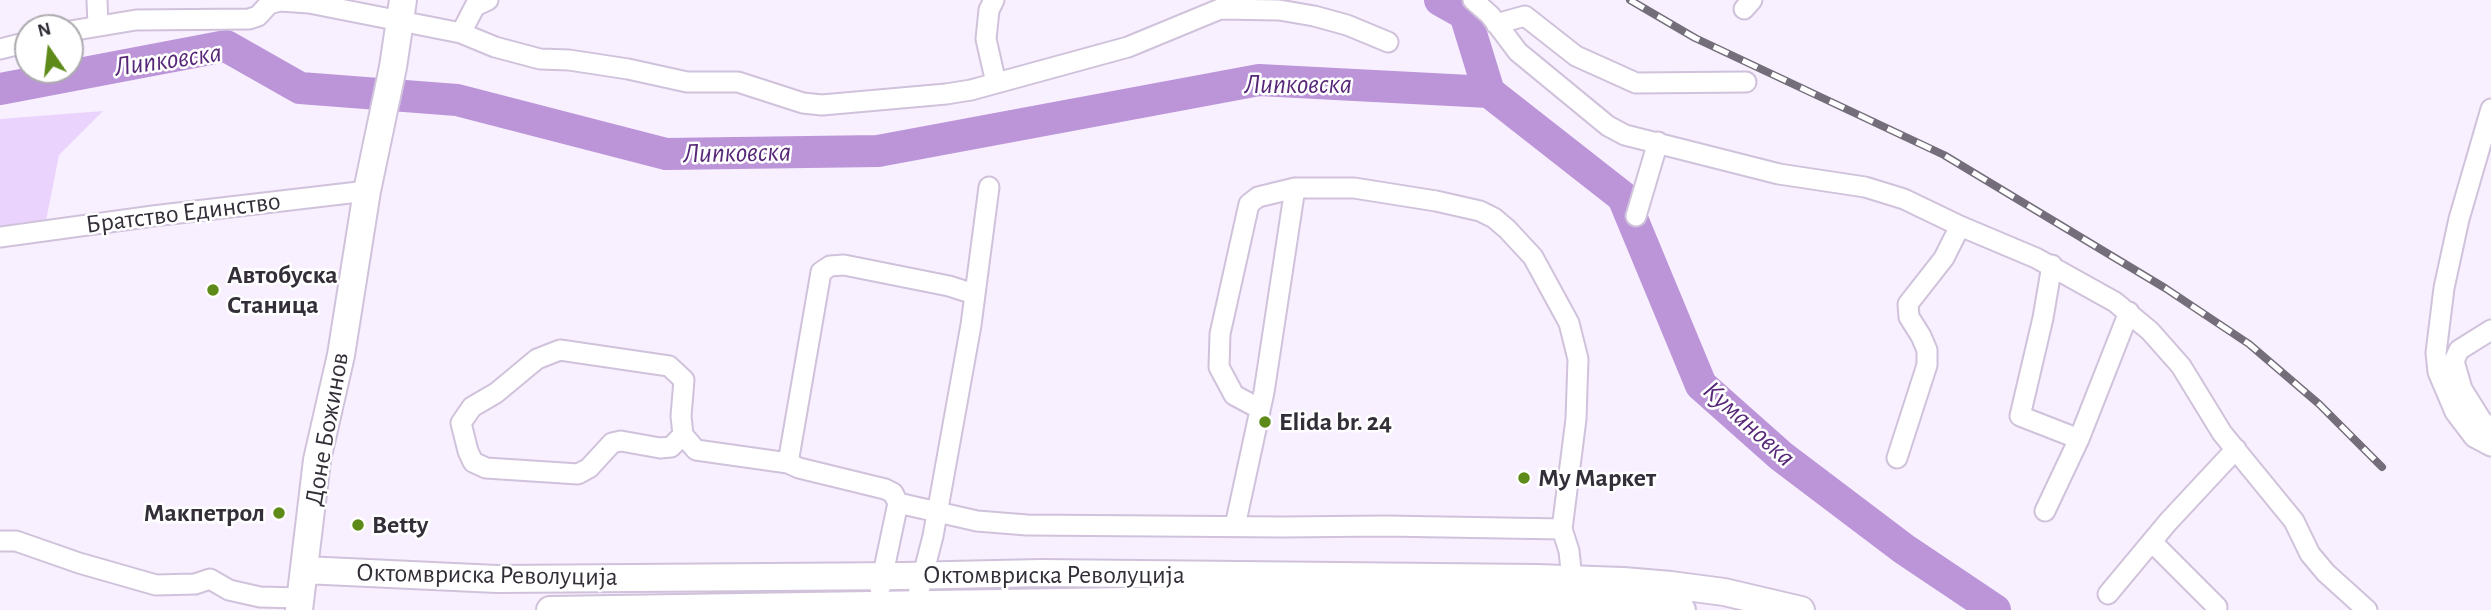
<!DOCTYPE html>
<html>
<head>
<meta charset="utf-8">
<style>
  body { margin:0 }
  #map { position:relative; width:2491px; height:610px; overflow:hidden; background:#f8efff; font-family:"Alegreya Sans",sans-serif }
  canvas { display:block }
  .north { position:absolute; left:14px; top:14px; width:70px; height:70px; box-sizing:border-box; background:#fff; border:2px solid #adabaf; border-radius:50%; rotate:346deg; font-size:19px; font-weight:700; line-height:28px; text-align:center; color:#332e38 }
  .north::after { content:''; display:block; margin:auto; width:24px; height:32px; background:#5e8a1a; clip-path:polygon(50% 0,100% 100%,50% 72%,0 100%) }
</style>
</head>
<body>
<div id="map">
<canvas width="2491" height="610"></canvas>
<div class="north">N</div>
</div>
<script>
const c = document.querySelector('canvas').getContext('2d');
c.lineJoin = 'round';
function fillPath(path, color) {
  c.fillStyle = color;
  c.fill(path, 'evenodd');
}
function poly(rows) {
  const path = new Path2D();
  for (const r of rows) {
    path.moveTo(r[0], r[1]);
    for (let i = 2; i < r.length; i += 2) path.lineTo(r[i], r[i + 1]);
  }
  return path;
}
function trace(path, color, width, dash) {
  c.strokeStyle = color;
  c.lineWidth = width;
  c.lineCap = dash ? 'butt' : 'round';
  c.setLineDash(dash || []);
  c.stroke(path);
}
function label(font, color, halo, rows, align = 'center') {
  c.font = font + ' "Alegreya Sans",sans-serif';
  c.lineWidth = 5;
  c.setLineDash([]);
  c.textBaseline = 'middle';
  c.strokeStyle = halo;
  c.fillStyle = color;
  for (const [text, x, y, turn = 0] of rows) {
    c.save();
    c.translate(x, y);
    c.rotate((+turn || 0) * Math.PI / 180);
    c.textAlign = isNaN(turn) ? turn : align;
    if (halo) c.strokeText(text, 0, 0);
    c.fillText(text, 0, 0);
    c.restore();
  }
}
const green = poly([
  [103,111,59,155,44,231,0,234,0,119]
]);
const river = poly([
  [1440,0,1465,14,1489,92],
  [0,89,226,46,300,88,457,100,666,154,878,151,1259,80,1489,92],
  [1489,92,1623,197,1701,385,1781,456,1904,549,1995,610]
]);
const street = poly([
  [97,0,98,26],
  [994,0,989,10,986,39,996,83],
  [1473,0,1490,15,1518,52,1608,126,1625,135,1779,174,1865,187,1904,199,1960,226,2036,258,2115,302,2150,331,2181,366,2222,433,2294,521,2310,554,2326,573,2367,610],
  [1744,9,1752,0],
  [1496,24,1525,16,1576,56,1636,83,1746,82],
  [70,31,136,20,249,19,258,16,269,4,280,1,309,3,461,33,495,47,540,59,569,60,628,69,687,82,738,82,803,103,822,105,946,94,971,90,1128,47,1220,9,1279,10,1314,16,1347,25,1388,42],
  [461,33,475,6,488,0],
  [0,49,28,42],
  [2491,109,2459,219,2444,288,2436,353,2438,372,2455,412,2474,437,2491,446],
  [1636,216,1658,142],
  [0,237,153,216,367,191],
  [2052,265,2043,318,2020,416,2079,439],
  [2491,330,2459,350,2454,361,2462,389,2482,421,2491,428],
  [1260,409,1234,395,1219,367,1220,334,1249,204,1258,197,1295,188,1354,188,1436,201,1480,211,1494,218,1507,229,1533,257,1569,323,1578,359,1576,419,1562,529],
  [683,435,671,447,660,448,621,441,612,443,589,468,578,474,563,473,486,468,473,462,468,451,461,423,472,407,496,393,537,359,560,350,669,366,684,380,681,416,683,435,696,450,788,463],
  [1897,458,1927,365,1927,350,1921,336,1909,317,1908,304,1944,258,1960,226],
  [898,503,977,521,1027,525,1283,527,1385,526,1562,529,1569,551,1572,579],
  [2045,511,2079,439,2129,312],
  [1235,526,1264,392,1295,188],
  [0,541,16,541,79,563,156,585,195,584,210,579,229,590,260,597,301,598],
  [2152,542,2217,607],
  [880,588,898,503,893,493,885,489,799,468,788,463,821,272,830,266,844,265,949,286,974,294],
  [2108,594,2168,522,2236,449],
  [914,610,933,536,971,325,989,187]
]);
const secondary = poly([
  [304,570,497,579,904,576,1041,573,1536,578,1623,581,1671,585,1724,592,1801,610],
  [299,610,317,460,341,355,367,191,393,67,403,0],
  [550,610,1193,600,1487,599,1566,601,1682,610]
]);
const rail = poly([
  [1630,0,1695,38,1944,155,2165,288,2249,344,2319,404,2382,467]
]);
const markers = [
  [213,290,7,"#5e8a1a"],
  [1265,422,7,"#5e8a1a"],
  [1524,478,7,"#5e8a1a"],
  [279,513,7,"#5e8a1a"],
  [358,525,7,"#5e8a1a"]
];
const streetNames = [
  ["Братство Единство",183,213,-7],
  ["Доне Божинов",327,429,-80],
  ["Октомвриска Револуција",487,575,1],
  ["Октомвриска Револуција",1054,575]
];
const poiNames = [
  ["Автобуска",227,275],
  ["Станица",227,305],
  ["Elida br. 24",1279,422],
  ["Му Маркет",1538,478],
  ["Макпетрол",265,513,"right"],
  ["Betty",372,525]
];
const waterNames = [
  ["Липковска",168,60,-8],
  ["Липковска",1298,85],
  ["Липковска",737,153,-1],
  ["Кумановка",1749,424,42]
];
fillPath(green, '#ead4fd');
trace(river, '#bb95d8', 32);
trace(street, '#d0c2db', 23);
trace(secondary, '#d0c2db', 30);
trace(street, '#fff', 19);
trace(secondary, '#fff', 26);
trace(rail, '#746e7a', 8);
trace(rail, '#fff', 5, [16]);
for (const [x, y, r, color] of markers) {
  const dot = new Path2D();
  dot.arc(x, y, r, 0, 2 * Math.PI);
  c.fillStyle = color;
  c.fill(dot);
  trace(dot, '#fff', 2.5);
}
label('26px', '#332e38', '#fff', streetNames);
label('bold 26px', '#332e38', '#fff', poiNames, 'left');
label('italic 28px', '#582878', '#fff', waterNames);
</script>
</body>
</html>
